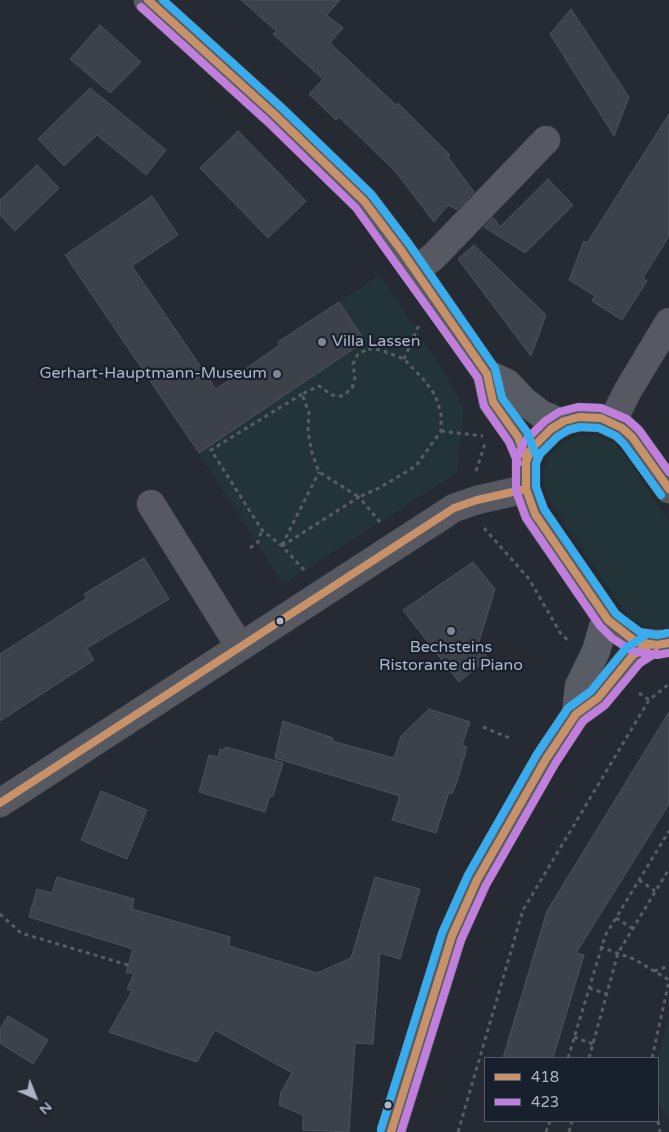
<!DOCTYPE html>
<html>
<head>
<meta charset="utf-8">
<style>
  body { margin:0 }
  #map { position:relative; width:669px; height:1132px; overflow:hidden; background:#262a33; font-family:"Varela Round",sans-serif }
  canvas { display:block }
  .legend { position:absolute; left:484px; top:1057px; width:175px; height:65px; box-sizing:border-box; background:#19202d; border:1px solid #555c6a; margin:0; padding:6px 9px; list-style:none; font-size:15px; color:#aeb6c6 }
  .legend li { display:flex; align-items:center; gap:10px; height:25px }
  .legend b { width:25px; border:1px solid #555c6a }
  .north { position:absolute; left:10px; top:1072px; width:50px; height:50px; -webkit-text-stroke:4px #19202d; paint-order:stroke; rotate:136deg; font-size:14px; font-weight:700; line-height:20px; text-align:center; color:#aeb6c6 }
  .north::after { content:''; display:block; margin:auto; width:18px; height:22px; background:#aeb6c6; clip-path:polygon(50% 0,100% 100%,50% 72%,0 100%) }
</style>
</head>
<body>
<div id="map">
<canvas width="669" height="1132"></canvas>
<ul class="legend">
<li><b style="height:6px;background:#c7916a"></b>418</li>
<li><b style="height:6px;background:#c07fdc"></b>423</li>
</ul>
<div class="north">N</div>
</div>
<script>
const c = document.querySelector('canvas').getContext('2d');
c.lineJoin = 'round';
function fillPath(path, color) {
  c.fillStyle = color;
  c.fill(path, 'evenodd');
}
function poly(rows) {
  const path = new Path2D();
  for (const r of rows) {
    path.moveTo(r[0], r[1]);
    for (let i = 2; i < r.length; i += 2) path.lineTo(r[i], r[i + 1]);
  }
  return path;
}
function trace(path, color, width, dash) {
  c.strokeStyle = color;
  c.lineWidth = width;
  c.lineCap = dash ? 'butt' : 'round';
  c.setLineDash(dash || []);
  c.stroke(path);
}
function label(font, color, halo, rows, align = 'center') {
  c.font = font + ' "Varela Round",sans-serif';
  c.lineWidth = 4.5;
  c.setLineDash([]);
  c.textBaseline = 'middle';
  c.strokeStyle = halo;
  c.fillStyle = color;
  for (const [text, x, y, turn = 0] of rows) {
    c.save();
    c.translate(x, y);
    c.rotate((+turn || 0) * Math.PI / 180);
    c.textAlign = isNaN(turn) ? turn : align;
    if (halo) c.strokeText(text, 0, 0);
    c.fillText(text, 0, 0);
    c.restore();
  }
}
const green = poly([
  [380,275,448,378,464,409,457,473,283,584,199,453,365,341,339,302],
  [580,435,599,437,614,443,626,457,669,522,669,628,648,627,631,619,625,612,548,498,543,484,544,467,551,453,563,442],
  [667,1021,669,1022,669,1121,660,1106,658,1097,659,1053]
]);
const building = poly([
  [241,0,340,0,327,15,343,28,330,43,396,105,398,103,450,155,448,157,474,192,457,210,448,205,434,222,395,171,339,117,336,120,309,94,323,79,273,34,276,31,241,0],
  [571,9,629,97,614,136,550,34,571,9],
  [100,25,141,62,110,93,70,59,100,25],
  [90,88,166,150,146,175,97,135,64,166,38,139,90,88],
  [669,114,669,236,643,278,647,281,622,320,592,301,595,296,569,280,584,241,587,243,669,114],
  [238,131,306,201,268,238,200,168,238,131],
  [37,165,59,188,15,231,0,215,0,200,37,165],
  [548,179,573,205,525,253,484,227,493,217,500,227,548,179],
  [152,196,178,235,132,266,216,389,280,345,278,342,339,302,365,341,199,453,65,255,152,196],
  [474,245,546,315,531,356,458,259,474,245],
  [144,558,169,599,87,648,94,660,0,721,0,654,87,598,84,594,144,558],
  [473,562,495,589,478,645,488,658,459,682,403,610,473,562],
  [429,709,470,722,462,745,467,747,457,782,452,794,449,792,436,833,392,820,400,796,275,758,283,721,333,738,332,741,394,758,401,736,429,709],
  [669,712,669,804,576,953,584,955,553,1058,503,1058,547,911,669,712],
  [226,747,283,763,273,796,270,796,265,812,199,792,209,755,218,757,220,749,224,750,226,747],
  [101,791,147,810,127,859,81,840,101,791],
  [57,877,134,899,132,909,230,937,229,946,317,973,351,958,375,877,420,889,400,959,380,953,373,1044,355,1043,349,1132,303,1130,303,1115,279,1105,281,1092,292,1073,215,1030,197,1062,109,1032,132,991,127,989,134,973,126,973,133,949,29,917,37,889,52,893,57,877],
  [8,1016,48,1040,33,1064,0,1043,0,1029,8,1016]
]);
const path = poly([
  [368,349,381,350,404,359,425,381,435,395,441,413,441,431,416,466,379,488,359,497,319,472,312,453,308,432,309,413,302,394,319,386,332,395,343,396,352,388,355,378,353,364,358,354,368,349],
  [404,359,419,325],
  [302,394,211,450,262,530,282,546,305,571],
  [441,431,483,436],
  [476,471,486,441],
  [484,528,529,579,561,634,570,642],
  [282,545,319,472],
  [282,546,359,497,380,522],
  [250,548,258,542,262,530],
  [639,693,649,700],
  [483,727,510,738],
  [639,880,655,891],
  [0,914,21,933,128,965],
  [616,918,632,928],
  [600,947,634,959,669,980],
  [654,971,669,966],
  [589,988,607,994],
  [574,1037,593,1044],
  [568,1058,605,936,669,831],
  [589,1058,618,953,669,869],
  [652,1058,669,981],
  [658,1121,660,1132],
  [458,1132,523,910,649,700,669,684],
  [546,1132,550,1121],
  [569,1132,572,1121]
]);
const minor = poly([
  [416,271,434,256,546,140],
  [612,422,627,392,669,322],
  [151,504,240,647],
  [0,803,454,508,477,500,526,489]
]);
const major = poly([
  [148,0,275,115,364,201,401,250,487,374,493,402,518,437,527,459],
  [487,374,507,383,524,401,541,414,562,423],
  [660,644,636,642,618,630,608,620,535,514,526,489,526,461,532,448,551,429,564,421,579,417,601,418,622,428,632,437,669,489],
  [576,714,579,686,596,651,606,617],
  [391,1132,452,936,477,880,546,759,576,714,598,698,633,655,651,644]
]);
const bus1 = poly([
  [148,0,275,115,364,201,401,250,487,374,493,402,518,437,527,459],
  [669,489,632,437,622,428,601,418,579,417,564,421,551,429,532,448,526,461,526,489,535,514,608,620,636,642,657,645,669,643],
  [0,803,454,508,477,500,526,489],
  [391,1132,452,936,477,880,546,759,576,714,598,698,633,655,651,644]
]);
const bus2 = poly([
  [141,7,268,122,356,208,478,378,484,406,509,442,518,463],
  [669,472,639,430,627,419,601,408,578,407,559,412,545,421,524,442,516,460,516,491,526,518,600,626,612,638,632,651,657,655,669,653],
  [401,1132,461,940,486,885,555,764,583,721,605,705,640,663,656,653]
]);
const bus3 = poly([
  [163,0,282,108,371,194,409,244,495,368,502,398,527,432,536,455],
  [661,495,624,444,616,436,599,428,580,427,568,430,557,437,540,454,536,463,536,487,544,509,616,614,640,632,657,635,667,633],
  [381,1129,442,933,468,875,537,754,568,708,591,691,626,648,646,635]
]);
const markers = [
  [322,342,5,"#7e8593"],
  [277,374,5,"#7e8593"],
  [280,621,4.5,"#aeb6c6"],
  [451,631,5,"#7e8593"],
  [388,1105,4.5,"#aeb6c6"]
];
const poiNames = [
  ["Villa Lassen",332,342],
  ["Gerhart-Hauptmann-Museum",267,374,"right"],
  ["Bechsteins",451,648,"center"],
  ["Ristorante di Piano",451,666,"center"]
];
fillPath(green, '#233439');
fillPath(building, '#3d414a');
trace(building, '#4d525c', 1);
trace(minor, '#42454c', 29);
trace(major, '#434750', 29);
trace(path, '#585d64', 3, [4, 4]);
trace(minor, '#565962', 28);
trace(major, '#585c64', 28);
trace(bus1, '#c7916a', 8);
trace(bus2, '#c07fdc', 8);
trace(bus3, '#38acec', 8);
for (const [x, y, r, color] of markers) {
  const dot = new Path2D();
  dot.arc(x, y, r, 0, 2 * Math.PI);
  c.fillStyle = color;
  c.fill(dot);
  trace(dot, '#19202d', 2);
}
label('16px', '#aeb6c6', '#19202d', poiNames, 'left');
</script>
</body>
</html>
